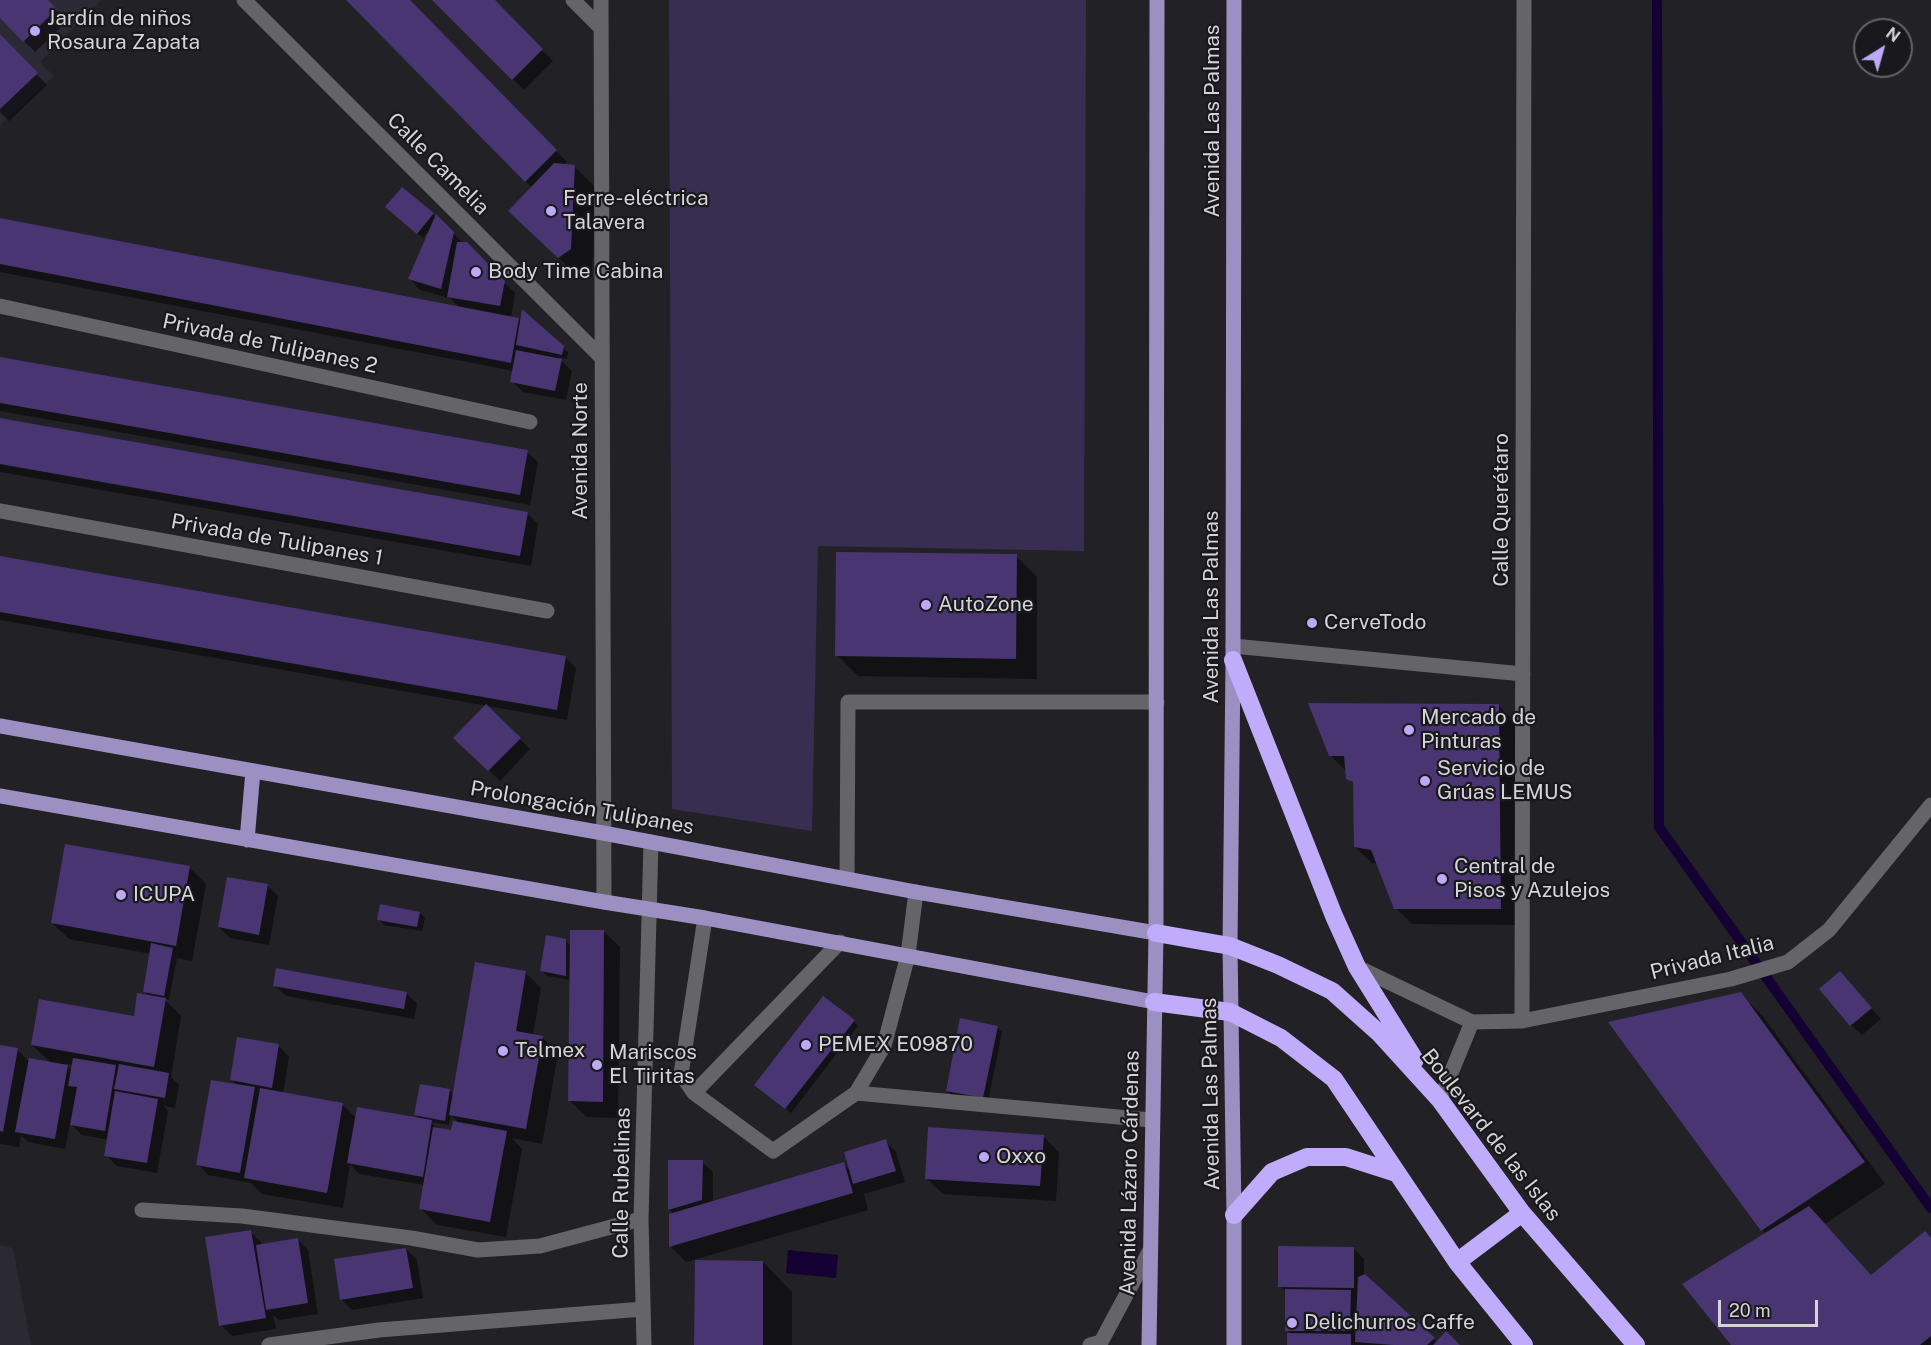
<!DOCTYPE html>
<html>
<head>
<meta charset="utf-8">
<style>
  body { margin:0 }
  #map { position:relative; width:1931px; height:1345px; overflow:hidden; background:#222126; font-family:"Public Sans",sans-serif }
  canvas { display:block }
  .north { position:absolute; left:1853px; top:18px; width:60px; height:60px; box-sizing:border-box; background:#19181c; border:2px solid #646366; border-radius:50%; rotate:37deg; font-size:16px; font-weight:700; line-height:24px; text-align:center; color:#d4d3d6 }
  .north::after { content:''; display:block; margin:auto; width:21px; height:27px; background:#bda9f5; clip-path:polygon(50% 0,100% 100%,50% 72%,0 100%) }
  .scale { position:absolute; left:1718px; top:1300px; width:100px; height:27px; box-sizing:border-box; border:3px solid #d4d3d6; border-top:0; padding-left:8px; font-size:18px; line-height:21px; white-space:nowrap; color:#d4d3d6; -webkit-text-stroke:4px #19181c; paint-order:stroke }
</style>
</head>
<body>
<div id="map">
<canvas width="1931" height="1345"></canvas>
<div class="north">N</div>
<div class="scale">20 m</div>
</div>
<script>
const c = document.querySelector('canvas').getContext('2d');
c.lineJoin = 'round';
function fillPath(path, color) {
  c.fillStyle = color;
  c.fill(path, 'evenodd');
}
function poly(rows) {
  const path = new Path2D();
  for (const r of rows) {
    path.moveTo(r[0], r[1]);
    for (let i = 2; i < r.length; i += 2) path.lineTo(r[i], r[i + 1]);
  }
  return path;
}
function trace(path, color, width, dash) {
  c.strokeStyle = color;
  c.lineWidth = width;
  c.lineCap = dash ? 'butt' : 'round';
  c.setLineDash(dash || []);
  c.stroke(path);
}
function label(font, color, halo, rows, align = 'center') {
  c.font = font + ' "Public Sans",sans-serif';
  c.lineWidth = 4.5;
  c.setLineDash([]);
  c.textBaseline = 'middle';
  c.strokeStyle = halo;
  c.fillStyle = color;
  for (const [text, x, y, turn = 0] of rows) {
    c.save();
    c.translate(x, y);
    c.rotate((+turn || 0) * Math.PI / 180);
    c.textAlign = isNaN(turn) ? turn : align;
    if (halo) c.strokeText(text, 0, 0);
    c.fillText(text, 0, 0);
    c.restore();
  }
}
const built = poly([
  [0,0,101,0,40,62,54,76,0,125],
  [0,1245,13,1248,31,1345,0,1345]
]);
const green = poly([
  [669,0,1086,0,1084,551,818,546,812,831,672,809]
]);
const water = poly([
  [788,1250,838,1255,836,1278,786,1273]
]);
const shadow = poly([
  [0,0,46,0,67,21,35,52,0,16],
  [348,0,408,0,567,162,563,165,575,167,596,188,592,271,580,278,531,232,532,188],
  [434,0,492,0,553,61,524,90],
  [0,36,47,85,9,121,0,112],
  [402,189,436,217,463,243,466,244,515,293,511,318,519,319,568,352,567,359,558,357,572,371,566,400,523,392,512,381,514,371,0,272,0,219,460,308,450,298,420,290,410,279,430,229,423,238,392,212],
  [0,359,527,452,538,462,530,505,0,411],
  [0,419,527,513,538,524,531,566,0,472],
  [1016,556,1037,577,1037,679,858,676,837,655],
  [0,558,565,657,576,668,567,720,0,620],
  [486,706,530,749,500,781,455,738],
  [1499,706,1515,722,1517,925,1412,924,1396,908,1378,864,1372,863,1355,847,1355,785,1348,778,1347,772,1331,756],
  [190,868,206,884,192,961,177,958,169,1000,164,999,181,1016,171,1077,179,1085,175,1108,164,1106,168,1111,157,1173,117,1166,106,1155,109,1140,82,1135,70,1123,65,1149,28,1142,21,1135,19,1147,0,1144,0,1046,17,1049,29,1062,51,1063,32,1045,135,1018,150,997,144,991,151,954,69,939,52,923],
  [65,1064,73,1065,72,1071],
  [267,885,278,896,269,945,230,938,219,927],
  [420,913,425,918,422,931,384,925,379,920],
  [603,931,620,947,618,1118,586,1117,570,1101,571,980,547,976,542,971,565,940,571,946],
  [525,972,541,988,533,1036,542,1037,558,1054,542,1144,512,1138,522,1149,506,1237,437,1225,421,1209,425,1185,359,1174,350,1164,343,1208,262,1194,251,1183,208,1175,198,1164,238,1086,231,1079,279,1046,289,1057,283,1094,342,1104,356,1118,421,1120,416,1115,450,1091,454,1095],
  [451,1115,460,1124,452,1132,439,1130,431,1122,449,1125],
  [1840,973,1881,1019,1862,1035,1851,1025],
  [275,986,406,993,417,1004,414,1019,286,996],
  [1740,994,1762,1015,1885,1184,1825,1224,1872,1276,1931,1239,1931,1345,1733,1345,1766,1234,1762,1230],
  [854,1021,858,1026,791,1113,761,1090],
  [997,1027,1002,1032,988,1102,952,1095,947,1090],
  [1043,1136,1059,1152,1056,1201,943,1194,926,1178],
  [885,1141,896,1152,905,1182,864,1194,868,1210,686,1262,670,1246,674,1214,669,1209,702,1162,713,1172,713,1202,843,1164,851,1171],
  [250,1231,261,1242,262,1245,297,1239,308,1250,318,1314,279,1320,273,1315,276,1329,232,1336,221,1325],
  [1353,1248,1364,1259,1364,1275,1437,1342,1458,1345,1288,1345,1292,1335,1287,1330,1287,1293,1280,1286],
  [406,1249,417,1260,423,1298,352,1310,341,1299],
  [763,1262,792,1292,792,1345,695,1345]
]);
const stream = poly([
  [1657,0,1659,827,1931,1208]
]);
const building = poly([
  [0,0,48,0,57,9,23,42,0,18],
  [346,0,410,0,557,150,525,182],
  [432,0,495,0,543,49,512,80],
  [0,34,38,73,0,109],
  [554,163,575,165,571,249,558,258,508,211],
  [402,187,434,213,417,234,385,207],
  [436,214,454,232,441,289,408,279],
  [0,218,519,318,511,363,0,264],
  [457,242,467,242,505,281,500,306,447,297],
  [522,309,564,346,562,355,516,345],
  [516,350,562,359,555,391,510,382],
  [0,357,528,450,520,495,0,403],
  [0,418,528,512,520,556,0,464],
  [836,552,1017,554,1016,659,835,656],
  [0,556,566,656,557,710,0,612],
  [1308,703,1499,704,1501,909,1394,909,1371,850,1354,847,1353,782,1346,779,1344,756,1329,756],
  [486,704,521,738,488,771,453,738],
  [65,844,190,866,176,946,51,923],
  [227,877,268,884,259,935,218,927],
  [380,904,420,912,417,927,377,920],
  [570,930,604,930,603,1102,568,1101],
  [546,935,566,939,566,976,540,971],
  [151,943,173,948,164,996,143,992],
  [475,962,526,971,516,1031,543,1036,526,1129,449,1115],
  [276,968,407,992,404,1009,273,986],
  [1840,971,1872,1008,1850,1026,1819,989],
  [1741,992,1865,1162,1761,1231,1608,1022],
  [137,993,166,998,154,1067,31,1045,39,999,134,1016],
  [823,996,855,1020,785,1109,754,1085],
  [960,1018,998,1026,983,1098,946,1091],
  [237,1037,279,1044,272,1088,230,1080],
  [0,1045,18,1048,3,1132,0,1131],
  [29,1058,68,1065,55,1139,15,1132],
  [73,1058,116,1065,105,1131,70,1125,77,1087,68,1086],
  [119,1064,169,1073,165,1098,114,1089],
  [211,1080,255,1087,240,1173,196,1165],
  [420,1084,450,1089,445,1121,414,1115],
  [260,1088,343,1103,327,1193,244,1178],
  [115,1091,158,1099,147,1163,104,1156],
  [357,1107,432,1120,423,1177,347,1163],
  [453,1121,507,1131,490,1222,419,1209,433,1127,451,1130],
  [928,1127,1044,1135,1040,1186,925,1179],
  [886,1139,896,1171,853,1184,844,1152],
  [668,1160,703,1160,702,1200,668,1210],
  [844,1162,853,1193,669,1247,669,1214],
  [1809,1206,1871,1275,1925,1231,1931,1238,1931,1336,1920,1345,1731,1345,1682,1284],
  [251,1230,266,1318,219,1326,205,1237],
  [298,1238,308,1303,266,1310,256,1245],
  [1278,1246,1354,1247,1354,1288,1278,1287],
  [406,1248,413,1288,340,1300,334,1259],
  [695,1260,763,1261,763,1345,694,1345],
  [1365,1274,1435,1338,1427,1345,1393,1345,1355,1342,1358,1277],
  [1285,1289,1351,1290,1350,1331,1285,1331],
  [1446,1331,1460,1345,1433,1345],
  [1287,1333,1351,1334,1351,1345,1287,1345]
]);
const minor = poly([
  [244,0,602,358],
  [573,0,601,28],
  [601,0,604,902],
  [0,306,530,422],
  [0,511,547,611],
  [1233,646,1523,674],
  [847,878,848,702,1157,702],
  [705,918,681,1074,694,1093,773,1151,856,1093,884,1046,908,955,916,892],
  [1357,967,1472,1022,1522,1021,1731,979,1788,962,1829,930,1931,805],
  [1522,1021,1524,0],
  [694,1093,840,942],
  [856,1093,1151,1120],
  [1440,1100,1472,1022],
  [142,1210,242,1216,411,1238,478,1250,540,1246,641,1219],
  [269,1345,379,1330,643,1309],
  [644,1345,641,1219,651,842],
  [1090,1345,1101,1342,1149,1252]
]);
const major = poly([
  [0,726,603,833,916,892,1156,933],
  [0,796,604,902,705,918,1154,1002],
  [247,840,253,771],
  [1149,1345,1156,933,1157,0],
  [1234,1345,1234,1215,1230,946,1233,660,1234,0]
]);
const highway = poly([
  [1233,660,1334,916,1357,967,1415,1060],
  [1156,933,1230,946,1278,965,1332,991,1379,1033,1440,1100,1522,1213,1636,1345],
  [1154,1002,1230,1012,1281,1038,1334,1079,1457,1262,1524,1345],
  [1234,1215,1272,1172,1307,1157,1346,1157,1396,1173],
  [1457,1262,1522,1213]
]);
const markers = [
  [35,31,6,"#bda9f5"],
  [551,211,6,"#bda9f5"],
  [476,272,6,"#bda9f5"],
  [926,605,6,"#bda9f5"],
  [1312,623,6,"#bda9f5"],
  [1409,730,6,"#bda9f5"],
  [1425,781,6,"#bda9f5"],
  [1442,879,6,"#bda9f5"],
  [121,895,6,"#bda9f5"],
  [806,1045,6,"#bda9f5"],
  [503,1051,6,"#bda9f5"],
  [597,1065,6,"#bda9f5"],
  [984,1157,6,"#bda9f5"],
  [1292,1323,6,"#bda9f5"]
];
const poiNames = [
  ["Jardín de niños",47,19],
  ["Rosaura Zapata",47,43],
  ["Ferre-eléctrica",563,199],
  ["Talavera",563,223],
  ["Body Time Cabina",488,272],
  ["AutoZone",938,605],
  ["CerveTodo",1324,623],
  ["Mercado de",1421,718],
  ["Pinturas",1421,742],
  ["Servicio de",1437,769],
  ["Grúas LEMUS",1437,793],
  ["Central de",1454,867],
  ["Pisos y Azulejos",1454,891],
  ["ICUPA",133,895],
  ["PEMEX E09870",818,1045],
  ["Telmex",515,1051],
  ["Mariscos",609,1053],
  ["El Tiritas",609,1077],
  ["Oxxo",996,1157],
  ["Delichurros Caffe",1304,1323]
];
const streetNames = [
  ["Avenida Las Palmas",1213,121,-90],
  ["Calle Camelia",438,164,45],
  ["Privada de Tulipanes 2",270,344,12],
  ["Avenida Norte",581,451,-90],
  ["Calle Querétaro",1502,510,-90],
  ["Privada de Tulipanes 1",277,540,10],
  ["Avenida Las Palmas",1212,607,-90],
  ["Prolongación Tulipanes",582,808,10],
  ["Privada Italia",1712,958,-14],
  ["Avenida Las Palmas",1211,1094,-91],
  ["Boulevard de las Islas",1491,1135,52],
  ["Avenida Lázaro Cárdenas",1130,1173,-89],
  ["Calle Rubelinas",622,1183,-89]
];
fillPath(built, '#2b2933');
fillPath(green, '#382e51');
fillPath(water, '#140033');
fillPath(shadow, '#0007');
trace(stream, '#140033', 10);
fillPath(building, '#483572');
trace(minor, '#656469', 15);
trace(major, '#9c8fc1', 15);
trace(highway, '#c0acfb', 18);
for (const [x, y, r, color] of markers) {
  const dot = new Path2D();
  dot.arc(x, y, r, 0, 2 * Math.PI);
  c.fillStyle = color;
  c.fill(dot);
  trace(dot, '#19181c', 2);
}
label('21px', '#d4d3d6', '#19181c', poiNames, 'left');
label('21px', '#d4d3d6', '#19181c', streetNames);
</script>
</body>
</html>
